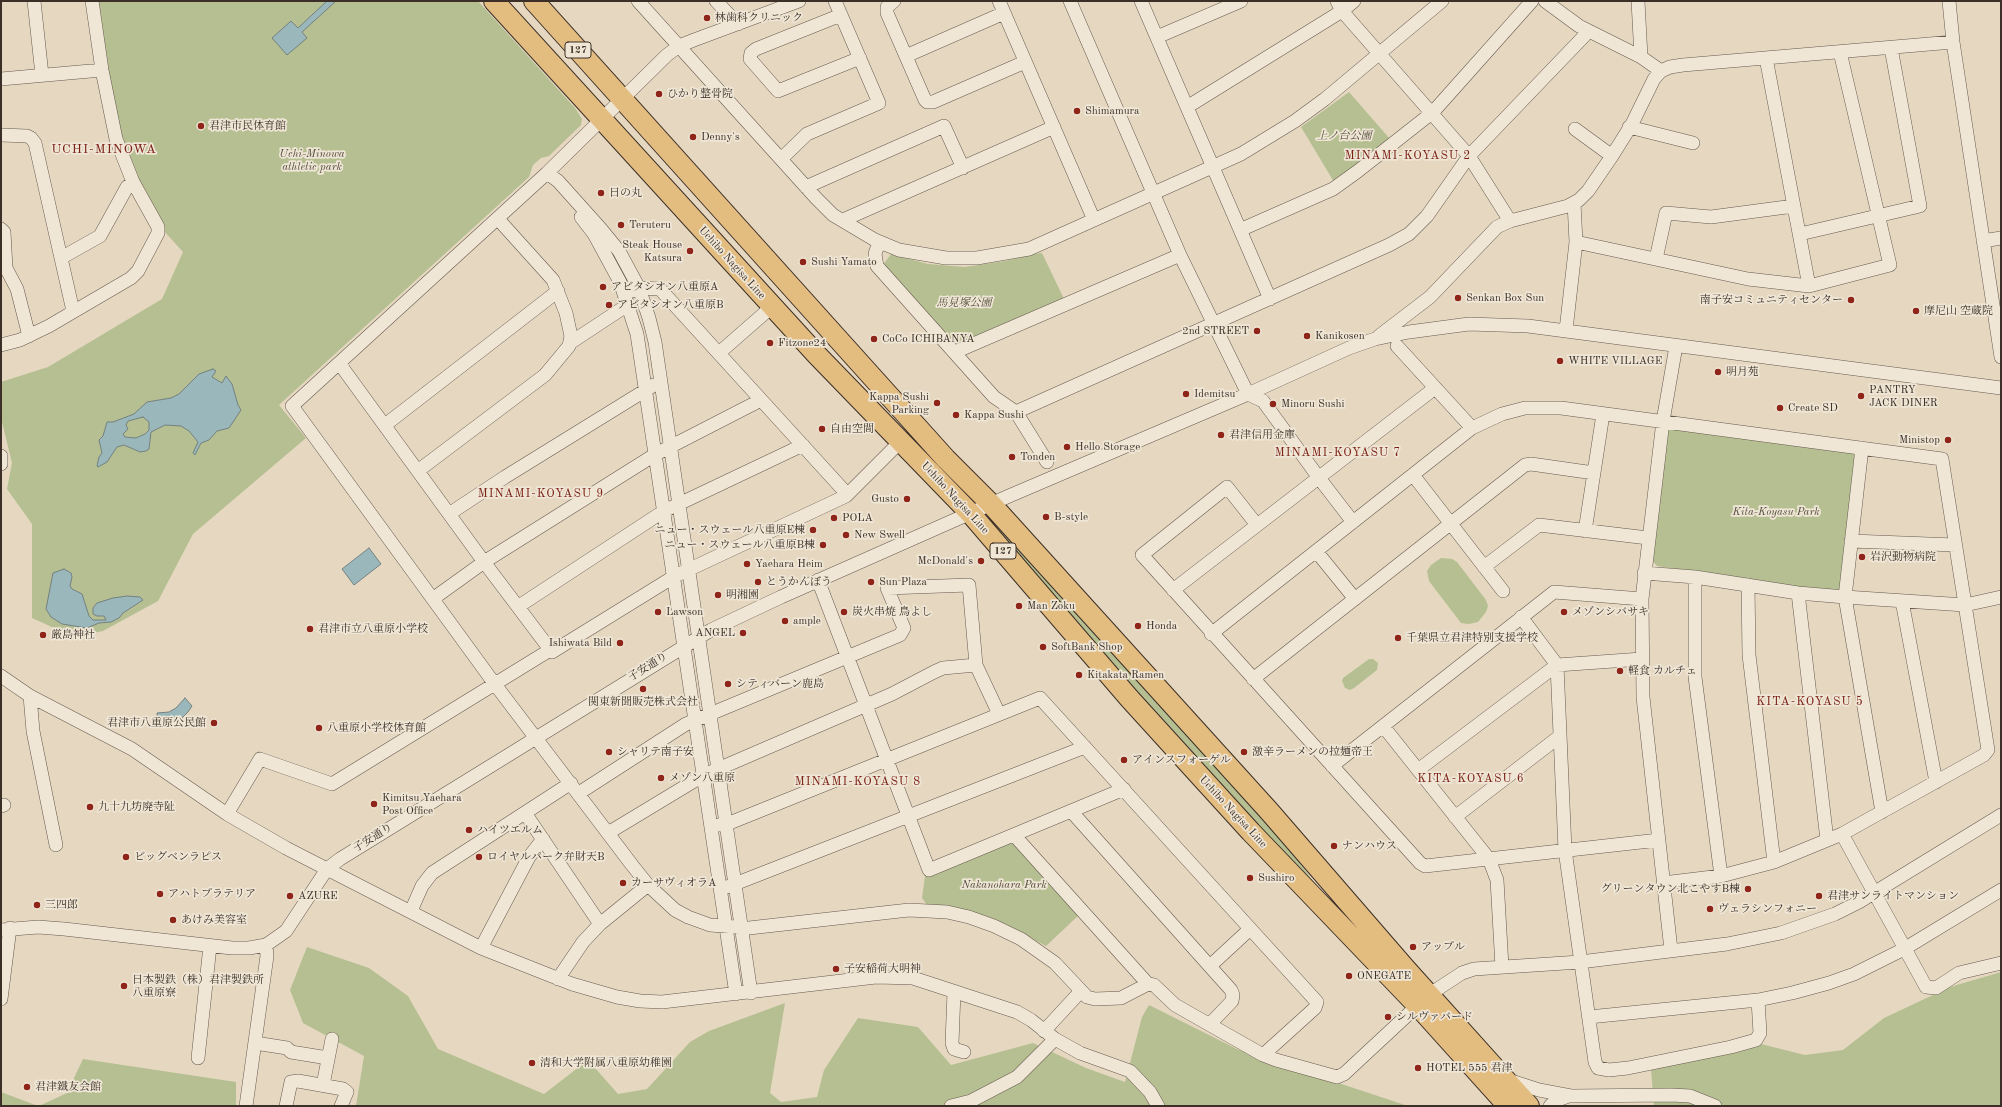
<!DOCTYPE html>
<html>
<head>
<meta charset="utf-8">
<style>
  body { margin:0 }
  #map { position:relative; width:2002px; height:1107px; overflow:hidden; background:#e6d8c0; font-family:"Old Standard TT",serif }
  canvas { display:block }
  .frame { position:absolute; inset:0; border:2px solid #3c2f27; pointer-events:none }
</style>
</head>
<body>
<div id="map">
<canvas width="2002" height="1107"></canvas>
<div class="frame"></div>
</div>
<script>
const c = document.querySelector('canvas').getContext('2d');
c.lineJoin = 'round';
function fillPath(path, color) {
  c.fillStyle = color;
  c.fill(path, 'evenodd');
}
function poly(rows) {
  const path = new Path2D();
  for (const r of rows) {
    path.moveTo(r[0], r[1]);
    for (let i = 2; i < r.length; i += 2) path.lineTo(r[i], r[i + 1]);
  }
  return path;
}
function trace(path, color, width, dash) {
  c.strokeStyle = color;
  c.lineWidth = width;
  c.lineCap = dash ? 'butt' : 'round';
  c.setLineDash(dash || []);
  c.stroke(path);
}
function label(font, color, halo, rows, align = 'center') {
  c.font = font + ' "Old Standard TT","Noto Serif JP",serif';
  c.lineWidth = 3.5;
  c.setLineDash([]);
  c.textBaseline = 'middle';
  c.strokeStyle = halo;
  c.fillStyle = color;
  for (const [text, x, y, turn = 0] of rows) {
    c.save();
    c.translate(x, y);
    c.rotate((+turn || 0) * Math.PI / 180);
    c.textAlign = isNaN(turn) ? turn : align;
    if (halo) c.strokeText(text, 0, 0);
    c.fillText(text, 0, 0);
    c.restore();
  }
}
const green = poly([
  [98,1,478,1,575,108,582,119,581,125,549,156,541,158,533,165,529,177,279,405,306,438,193,534,158,601,103,631,74,637,32,618,32,524,7,489,12,463,1,418,1,382,48,367,162,299,183,252,164,231,146,200,122,138,113,99],
  [1349,92,1390,139,1334,182,1301,127],
  [1042,253,1065,301,956,346,881,268,891,254,928,264,965,267,1005,261,1034,254],
  [1667,428,1856,452,1843,589,1838,594,1657,566,1652,560],
  [993,519,1289,848,1318,888,1242,816,988,523],
  [1441,558,1452,559,1457,562,1486,600,1488,606,1486,612,1478,622,1469,624,1461,623,1429,581,1427,571,1431,565],
  [1369,659,1373,659,1378,663,1377,670,1354,688,1350,690,1345,688,1342,681,1343,678],
  [1012,841,1079,915,1046,946,995,920,927,905,922,898,925,876],
  [307,947,369,968,408,996,438,1049,544,1094,588,1060,618,1094,647,1089,690,1042,709,1031,785,1003,770,1093,781,1102,817,1097,824,1070,858,1018,918,1027,951,1065,1033,1043,1086,1068,1125,1082,1142,1017,1149,1005,1239,1050,1408,1106,356,1106,364,1056,303,1023,290,990],
  [2001,972,2001,1106,1654,1106,1651,1070,1761,1044,1805,1055,1843,1050,1884,1018,1950,987],
  [83,1059,236,1082,236,1106,39,1106,67,1093],
  [1,1092,38,1106,1,1106]
]);
const water = poly([
  [327,1,336,1,302,32,307,38,287,55,272,38,291,21,298,28,327,1],
  [213,369,216,371,212,377,222,383,226,376,232,384,238,405,241,410,229,428,217,431,209,440,201,443,195,455,193,453,198,442,189,431,181,426,165,425,151,432,149,449,146,451,140,452,124,445,117,447,107,462,98,467,97,466,99,457,102,453,99,440,103,436,107,422,113,422,134,414,147,402,171,398,179,394,199,374,213,369],
  [143,417,149,422,149,430,145,434,136,438,125,437,123,434,128,429,126,425,128,421,143,417],
  [369,548,381,564,354,585,342,569,369,548],
  [64,569,71,573,72,577,70,586,72,589,82,594,89,616,93,620,106,620,104,616,97,616,93,614,93,608,97,603,113,598,127,596,140,597,143,600,123,613,119,618,111,622,99,623,87,628,62,624,51,617,46,609,53,573,64,569],
  [185,698,192,706,188,712,179,721,168,720,162,727,158,723,157,713,169,712,176,708,185,698]
]);
const minor = poly([
  [34,1,42,75],
  [638,1,816,198,833,215,875,240,899,250,946,258,977,258,1029,249,1241,154,1295,121,1325,99,1442,1],
  [716,1,738,24],
  [799,1,694,40,679,46,667,55,547,173,292,406,494,683,632,865,648,885,675,910,688,917,710,925,749,928,909,910,947,912,969,917,994,926,1021,939,1055,963,1087,997,1095,999,1121,998,1148,984,1154,985,1175,1005,1263,1055,1276,1060,1337,1077,1344,1074,1430,994,1462,973,1474,969,1580,962,1727,944,1781,933,1835,914,1859,902,2001,815],
  [894,1,887,7,887,13,925,100,927,102,933,102,1025,62],
  [999,1,1094,220],
  [1070,1,1180,255,1248,394,1263,401,1319,478,1353,522],
  [1141,1,1270,299],
  [1337,1,1342,11,1469,156,1510,221],
  [1545,1,1579,26,1641,57,1661,71],
  [1638,1,1641,57],
  [1949,1,1953,42,2001,357],
  [841,15,756,49,751,53,750,59,778,91,860,58],
  [1157,37,1241,1],
  [906,56,1004,13],
  [1766,58,1809,286],
  [1,79,102,70],
  [1187,107,1342,11,1354,1],
  [1629,127,1693,143],
  [1575,129,1612,156],
  [1,135,27,136,31,138,35,143,73,311],
  [781,159,807,134,879,103,835,1],
  [547,173,558,181,601,229,619,251,639,288,649,318,655,342,751,993],
  [806,187,944,126,963,168],
  [581,217,594,234,620,282,637,334,736,994],
  [843,220,1054,127],
  [1,229,4,232,6,268,17,289,29,336],
  [1240,230,1333,189,1358,171,1433,112,1532,1],
  [1800,234,1920,206,1891,48],
  [1983,241,2001,238],
  [879,242,875,254,877,266,994,397,1016,412,1047,462],
  [1576,242,1748,279,1809,286,1890,265,1840,52],
  [61,258,100,236,127,187,133,182],
  [1656,259,1666,213,1711,217,1794,206],
  [632,291,639,288,660,289,847,494],
  [1566,330,1576,242,1574,203],
  [1379,336,1430,297,1497,227,1510,221,1568,206,1579,200,1588,191,1612,156,1632,124,1654,79,1661,71,1670,67,1683,65,1953,42],
  [570,343,629,304],
  [1,345,20,340,49,326,131,278,138,271,158,233,158,227,133,182,116,139,102,70,92,1],
  [1397,346,1472,428],
  [955,352,1180,255],
  [719,353,767,311],
  [339,363,484,562,552,652,675,576,846,496,894,448],
  [1016,412,1389,245,1409,234,1427,216,1469,156,1589,31],
  [385,425,558,291],
  [1862,448,1845,597,1882,812],
  [1,456,1,464],
  [419,470,545,375,569,346,571,336,566,313,553,280,498,219],
  [1413,475,1503,591],
  [449,514,505,477,654,385],
  [1257,525,1227,487,1142,555,1420,863,1425,866,1659,840],
  [1585,531,1603,414],
  [1851,541,1955,545],
  [1316,551,1355,599],
  [1484,567,1539,525,1648,538],
  [1644,573,1695,577,1798,593,1845,597,1965,605,2001,597],
  [1695,577,1695,677,1721,876],
  [818,580,929,870,1124,789],
  [1748,585,1749,655,1774,862],
  [1173,590,1435,388],
  [1798,593,1827,840],
  [434,598,484,562,656,454,761,400],
  [1902,601,1936,782],
  [519,606,664,511,803,445],
  [1521,617,1557,665,1565,850,1595,1062,1598,1068,1609,1070,1628,1068,1731,1047,1756,1040,1760,1033,1758,1000],
  [1211,634,1472,428,1502,414,1525,408,1561,408,1942,459,1988,750,1984,755,1842,834,1774,862,1721,876,1663,883],
  [1,676,30,696,132,749,227,814,286,848,481,948,572,984,617,997,640,1001,662,1002,876,977,913,978,1017,1012,1031,1020,1055,1039,1080,1053,1130,1071,1150,1092,1158,1106],
  [1253,679,1525,465,1531,464,1594,473],
  [30,696,33,731,56,845],
  [1383,726,1489,859,1497,880,1502,967],
  [1332,766,1554,592,1642,599],
  [1418,770,1557,665,1642,659],
  [579,793,686,724,900,635,904,628,887,588,969,585,976,665,999,714],
  [1,806,4,805],
  [1071,811,1231,990,1233,995,1232,1001,1210,1024],
  [525,813,600,924],
  [227,814,260,759,332,784,550,650],
  [1455,817,1560,736],
  [719,825,727,824,1040,698,1317,1002,1315,1008,1263,1055],
  [608,833,704,775,892,694,934,672,943,668,976,665],
  [1842,834,1926,987,1936,988,1959,973,2001,963],
  [1014,835,1148,984],
  [727,887,1085,747],
  [411,911,422,886,432,873,571,783],
  [1,930,38,927,64,929,232,948,249,948,266,945,286,931,327,869,340,859,711,630,781,597,1009,496,1248,394,1349,348,1375,339,1409,332,1469,324,1528,326,2001,388],
  [481,948,529,857,543,839],
  [1671,950,1643,697,1642,599,1663,421,1676,346],
  [1210,966,1250,929],
  [558,979,583,942,600,924,648,885],
  [954,992,952,1043,954,1049,964,1052],
  [1,999,10,928],
  [1589,1017,1758,1000,1792,993,1829,983,1854,974,1904,949,2001,890],
  [1044,1031,1081,991],
  [255,1043,287,1048,291,1052,328,1058],
  [198,1058,210,946],
  [1508,1080,1539,1090,1571,1096,1671,1095,1690,1096,1715,1106],
  [323,1085,332,1039],
  [246,1106,267,956,266,945],
  [286,1106,291,1082,298,1081,343,1089,347,1092,341,1106],
  [951,1106,971,1101,1017,1077,1055,1039],
  [1550,1106,1555,1101,1569,1096]
]);
const highway = poly([
  [494,1,816,354,971,514,1129,698,1251,832,1417,1005,1508,1106],
  [534,1,946,459,991,504,1269,811,1405,968,1529,1106]
]);
const markers = [
  [707,18,4,"#8f2418"],
  [659,94,4,"#8f2418"],
  [1077,111,4,"#8f2418"],
  [201,126,4,"#8f2418"],
  [693,137,4,"#8f2418"],
  [601,193,4,"#8f2418"],
  [621,225,4,"#8f2418"],
  [690,251,4,"#8f2418"],
  [803,262,4,"#8f2418"],
  [603,287,4,"#8f2418"],
  [1458,298,4,"#8f2418"],
  [1851,300,4,"#8f2418"],
  [609,305,4,"#8f2418"],
  [1916,311,4,"#8f2418"],
  [1257,331,4,"#8f2418"],
  [1307,336,4,"#8f2418"],
  [874,339,4,"#8f2418"],
  [770,343,4,"#8f2418"],
  [1560,361,4,"#8f2418"],
  [1718,372,4,"#8f2418"],
  [1186,394,4,"#8f2418"],
  [1861,396,4,"#8f2418"],
  [937,403,4,"#8f2418"],
  [1273,404,4,"#8f2418"],
  [1780,408,4,"#8f2418"],
  [956,415,4,"#8f2418"],
  [822,429,4,"#8f2418"],
  [1221,435,4,"#8f2418"],
  [1948,440,4,"#8f2418"],
  [1067,447,4,"#8f2418"],
  [1012,457,4,"#8f2418"],
  [907,499,4,"#8f2418"],
  [1046,517,4,"#8f2418"],
  [834,518,4,"#8f2418"],
  [813,530,4,"#8f2418"],
  [846,535,4,"#8f2418"],
  [823,545,4,"#8f2418"],
  [1862,557,4,"#8f2418"],
  [981,561,4,"#8f2418"],
  [747,564,4,"#8f2418"],
  [758,582,4,"#8f2418"],
  [871,582,4,"#8f2418"],
  [718,595,4,"#8f2418"],
  [1019,606,4,"#8f2418"],
  [658,612,4,"#8f2418"],
  [844,612,4,"#8f2418"],
  [1564,612,4,"#8f2418"],
  [785,621,4,"#8f2418"],
  [1138,626,4,"#8f2418"],
  [310,629,4,"#8f2418"],
  [743,633,4,"#8f2418"],
  [43,635,4,"#8f2418"],
  [1398,638,4,"#8f2418"],
  [620,643,4,"#8f2418"],
  [1043,647,4,"#8f2418"],
  [1620,671,4,"#8f2418"],
  [1079,675,4,"#8f2418"],
  [728,684,4,"#8f2418"],
  [643,689,4,"#8f2418"],
  [214,723,4,"#8f2418"],
  [319,728,4,"#8f2418"],
  [609,752,4,"#8f2418"],
  [1244,752,4,"#8f2418"],
  [1124,760,4,"#8f2418"],
  [661,778,4,"#8f2418"],
  [374,804,4,"#8f2418"],
  [90,807,4,"#8f2418"],
  [469,830,4,"#8f2418"],
  [1334,846,4,"#8f2418"],
  [126,857,4,"#8f2418"],
  [479,857,4,"#8f2418"],
  [1250,878,4,"#8f2418"],
  [623,883,4,"#8f2418"],
  [1748,889,4,"#8f2418"],
  [160,894,4,"#8f2418"],
  [290,896,4,"#8f2418"],
  [1819,896,4,"#8f2418"],
  [37,905,4,"#8f2418"],
  [1710,909,4,"#8f2418"],
  [173,920,4,"#8f2418"],
  [1413,947,4,"#8f2418"],
  [836,969,4,"#8f2418"],
  [1349,976,4,"#8f2418"],
  [124,986,4,"#8f2418"],
  [1388,1017,4,"#8f2418"],
  [532,1063,4,"#8f2418"],
  [1418,1068,4,"#8f2418"],
  [27,1087,4,"#8f2418"]
];
const shields = [
  [578,50,26],
  [1003,551,26]
];
const shieldNames = [
  ["127",578,50],
  ["127",1003,551]
];
const poiNames = [
  ["林歯科クリニック",715,18],
  ["ひかり整骨院",667,94],
  ["Shimamura",1085,111],
  ["君津市民体育館",209,126],
  ["Denny's",701,137],
  ["日の丸",609,193],
  ["Teruteru",629,225],
  ["Steak House",682,245,"right"],
  ["Katsura",682,258,"right"],
  ["Sushi Yamato",811,262],
  ["アビタシオン八重原A",611,287],
  ["Senkan Box Sun",1466,298],
  ["南子安コミュニティセンター",1843,300,"right"],
  ["アビタシオン八重原B",617,305],
  ["摩尼山 空蔵院",1924,311],
  ["2nd STREET",1249,331,"right"],
  ["Kanikosen",1315,336],
  ["CoCo ICHIBANYA",882,339],
  ["Fitzone24",778,343],
  ["WHITE VILLAGE",1568,361],
  ["明月苑",1726,372],
  ["PANTRY",1869,390],
  ["JACK DINER",1869,403],
  ["Idemitsu",1194,394],
  ["Kappa Sushi",929,397,"right"],
  ["Parking",929,410,"right"],
  ["Minoru Sushi",1281,404],
  ["Create SD",1788,408],
  ["Kappa Sushi",964,415],
  ["自由空間",830,429],
  ["君津信用金庫",1229,435],
  ["Ministop",1940,440,"right"],
  ["Hello Storage",1075,447],
  ["Tonden",1020,457],
  ["Gusto",899,499,"right"],
  ["B-style",1054,517],
  ["POLA",842,518],
  ["ニュー・スウェール八重原E棟",805,530,"right"],
  ["New Swell",854,535],
  ["ニュー・スウェール八重原B棟",815,545,"right"],
  ["岩沢動物病院",1870,557],
  ["McDonald's",973,561,"right"],
  ["Yaehara Heim",755,564],
  ["とうかんぼう",766,582],
  ["Sun Plaza",879,582],
  ["明湘園",726,595],
  ["Man Zoku",1027,606],
  ["Lawson",666,612],
  ["炭火串焼 鳥よし",852,612],
  ["メゾンシバサキ",1572,612],
  ["ample",793,621],
  ["Honda",1146,626],
  ["君津市立八重原小学校",318,629],
  ["ANGEL",735,633,"right"],
  ["厳島神社",51,635],
  ["千葉県立君津特別支援学校",1406,638],
  ["Ishiwata Bild",612,643,"right"],
  ["SoftBank Shop",1051,647],
  ["軽食 カルチェ",1628,671],
  ["Kitakata Ramen",1087,675],
  ["シティバーン鹿島",736,684],
  ["関東新聞販売株式会社",643,702,"center"],
  ["君津市八重原公民館",206,723,"right"],
  ["八重原小学校体育館",327,728],
  ["シャリテ南子安",617,752],
  ["激辛ラーメンの拉麺帝王",1252,752],
  ["アインスフォーゲル",1132,760],
  ["メゾン八重原",669,778],
  ["Kimitsu Yaehara",382,798],
  ["Post Office",382,811],
  ["九十九坊廃寺阯",98,807],
  ["ハイツエルム",477,830],
  ["ナンハウス",1342,846],
  ["ビッグベンラピス",134,857],
  ["ロイヤルパーク弁財天B",487,857],
  ["Sushiro",1258,878],
  ["カーサヴィオラA",631,883],
  ["グリーンタウン北こやすB棟",1740,889,"right"],
  ["アハトプラテリア",168,894],
  ["AZURE",298,896],
  ["君津サンライトマンション",1827,896],
  ["三四郎",45,905],
  ["ヴェラシンフォニー",1718,909],
  ["あけみ美容室",181,920],
  ["アップル",1421,947],
  ["子安稲荷大明神",844,969],
  ["ONEGATE",1357,976],
  ["日本製鉄（株）君津製鉄所",132,980],
  ["八重原寮",132,993],
  ["シルヴァバード",1396,1017],
  ["清和大学附属八重原幼稚園",540,1063],
  ["HOTEL 555 君津",1426,1068],
  ["君津鐵友会館",35,1087]
];
const parkNames = [
  ["上ノ台公園",1344,136],
  ["Uchi-Minowa",312,154],
  ["athletic park",312,167],
  ["馬見塚公園",964,303],
  ["Kita-Koyasu Park",1776,512],
  ["Nakanohara Park",1004,885]
];
const streetNames = [
  ["Uchibo Nagisa Line",732,263,48],
  ["Uchibo Nagisa Line",955,498,47],
  ["子安通り",648,667,-32],
  ["Uchibo Nagisa Line",1233,812,47],
  ["子安通り",373,838,-32]
];
const neighbourhoodNames = [
  ["MINAMI-KOYASU 2",1408,156],
  ["MINAMI-KOYASU 7",1338,453],
  ["MINAMI-KOYASU 9",541,494],
  ["KITA-KOYASU 5",1810,702],
  ["KITA-KOYASU 6",1471,779],
  ["MINAMI-KOYASU 8",858,782]
];
const quarterNames = [
  ["UCHI-MINOWA",104,150]
];
fillPath(green, '#b5bf92');
fillPath(water, '#9ab8bb');
trace(water, '#748180', 1);
trace(minor, '#66594d', 14);
trace(highway, '#3c2f27', 22);
trace(minor, '#efe6d6', 13);
trace(highway, '#e3bc80', 20);
for (const [x, y, r, color] of markers) {
  const dot = new Path2D();
  dot.arc(x, y, r, 0, 2 * Math.PI);
  c.fillStyle = color;
  c.fill(dot);
  trace(dot, '#efe6d6', 1.5);
}
for (const [x, y, w] of shields) {
  const box = new Path2D();
  box.roundRect(x - w / 2, y - 8, w, 16, 3);
  c.fillStyle = '#efe6d6';
  c.fill(box);
  trace(box, '#3c2f27', 1);
}
label('bold 10px', '#3c2f27', null, shieldNames);
label('11px', '#3c2f27', '#efe6d6', poiNames, 'left');
label('italic 11px', '#544c3c', '#efe6d6', parkNames);
label('11px', '#3c2f27', '#efe6d6', streetNames);
c.letterSpacing = '1px';
label('12px', '#7a1f14', '#efe6d6', neighbourhoodNames);
c.letterSpacing = '0px';
c.letterSpacing = '1px';
label('13px', '#7a1f14', '#efe6d6', quarterNames);
c.letterSpacing = '0px';
</script>
</body>
</html>
